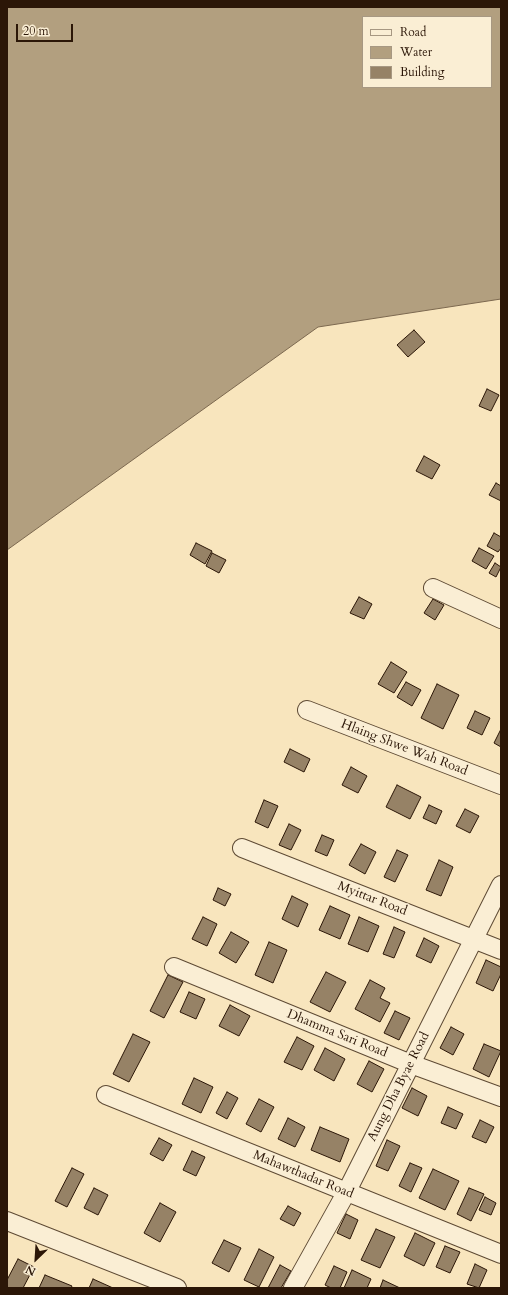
<!DOCTYPE html>
<html>
<head>
<meta charset="utf-8">
<style>
  body { margin:0 }
  #map { position:relative; width:508px; height:1295px; overflow:hidden; background:#f8e5bd; font-family:Cardo,serif }
  canvas { display:block }
  .frame { position:absolute; inset:0; border:8px solid #2b1607; pointer-events:none }
  .legend { position:absolute; left:362px; top:16px; width:130px; height:72px; box-sizing:border-box; background:#faeed4; border:1px solid #a79882; margin:0; padding:5px 7px; list-style:none; font-size:12px; color:#2b1607 }
  .legend li { display:flex; align-items:center; gap:8px; height:20px }
  .legend b { width:20px; border:1px solid #a79882 }
  .north { position:absolute; left:16px; top:1239px; width:40px; height:40px; -webkit-text-stroke:3px #faeed4; paint-order:stroke; rotate:205deg; font-size:11px; font-weight:700; line-height:16px; text-align:center; color:#2b1607 }
  .north::after { content:''; display:block; margin:auto; width:14px; height:18px; background:#2b1607; clip-path:polygon(50% 0,100% 100%,50% 72%,0 100%) }
  .scale { position:absolute; left:16px; top:24px; width:57px; height:18px; box-sizing:border-box; border:2px solid #2b1607; border-top:0; padding-left:5px; font-size:12px; line-height:14px; white-space:nowrap; color:#2b1607; -webkit-text-stroke:3px #faeed4; paint-order:stroke }
</style>
</head>
<body>
<div id="map">
<canvas width="508" height="1295"></canvas>
<div class="frame"></div>
<ul class="legend">
<li><b style="height:5px;background:#faeed4"></b>Road</li>
<li><b style="height:11px;background:#b29f7f"></b>Water</li>
<li><b style="height:11px;background:#968266"></b>Building</li>
</ul>
<div class="north">N</div>
<div class="scale">20 m</div>
</div>
<script>
const c = document.querySelector('canvas').getContext('2d');
c.lineJoin = 'round';
function fillPath(path, color) {
  c.fillStyle = color;
  c.fill(path, 'evenodd');
}
function poly(rows) {
  const path = new Path2D();
  for (const r of rows) {
    path.moveTo(r[0], r[1]);
    for (let i = 2; i < r.length; i += 2) path.lineTo(r[i], r[i + 1]);
  }
  return path;
}
function trace(path, color, width, dash) {
  c.strokeStyle = color;
  c.lineWidth = width;
  c.lineCap = dash ? 'butt' : 'round';
  c.setLineDash(dash || []);
  c.stroke(path);
}
function label(font, color, halo, rows, align = 'center') {
  c.font = font + ' Cardo,serif';
  c.lineWidth = 3;
  c.setLineDash([]);
  c.textBaseline = 'middle';
  c.strokeStyle = halo;
  c.fillStyle = color;
  for (const [text, x, y, turn = 0] of rows) {
    c.save();
    c.translate(x, y);
    c.rotate((+turn || 0) * Math.PI / 180);
    c.textAlign = isNaN(turn) ? turn : align;
    if (halo) c.strokeText(text, 0, 0);
    c.fillText(text, 0, 0);
    c.restore();
  }
}
const water = poly([
  [7,7,501,7,501,299,318,327,7,550,7,7],
  [363,17,491,17,491,87,363,87,363,17]
]);
const building = poly([
  [414,330,425,342,408,357,397,345,414,330],
  [487,389,499,395,491,411,479,406,487,389],
  [424,456,440,465,432,479,416,471,424,456],
  [496,483,501,486,501,501,489,495,496,483],
  [494,533,501,537,501,548,498,552,487,546,494,533],
  [196,543,212,551,205,564,190,555,196,543],
  [479,548,494,556,486,569,472,561,479,548],
  [212,553,226,560,219,573,206,566,212,553],
  [495,563,501,567,496,577,489,573,495,563],
  [359,597,372,604,364,619,350,613,359,597],
  [433,599,444,605,435,620,424,613,433,599],
  [391,662,407,672,394,693,378,684,391,662],
  [406,682,421,690,412,706,397,697,406,682],
  [437,684,459,695,443,729,421,718,437,684],
  [475,711,490,718,482,735,467,728,475,711],
  [501,729,501,747,494,743,501,729],
  [290,749,310,759,304,772,284,762,290,749],
  [351,767,367,776,358,793,342,785,351,767],
  [397,785,421,797,410,819,386,807,397,785],
  [264,800,278,806,268,828,255,822,264,800],
  [429,805,442,811,436,824,423,818,429,805],
  [465,809,479,816,470,833,456,826,465,809],
  [289,824,301,830,291,850,279,845,289,824],
  [322,835,334,840,327,856,315,851,322,835],
  [361,844,376,852,365,874,349,865,361,844],
  [397,850,408,855,395,882,384,877,397,850],
  [439,860,453,867,441,896,426,890,439,860],
  [218,888,231,894,225,906,213,900,218,888],
  [292,896,308,904,298,927,282,919,292,896],
  [330,906,350,915,340,939,319,930,330,906],
  [203,917,217,924,207,946,192,939,203,917],
  [359,917,379,926,368,952,348,944,359,917],
  [394,927,405,932,394,958,383,954,394,927],
  [231,932,249,942,236,963,219,953,231,932],
  [424,938,439,946,431,963,416,956,424,938],
  [269,942,287,950,273,983,255,975,269,942],
  [486,960,501,967,501,974,493,991,476,983,486,960],
  [326,972,346,982,330,1012,310,1002,326,972],
  [168,975,183,982,164,1018,150,1011,168,975],
  [370,980,385,988,380,998,390,1003,380,1022,355,1009,370,980],
  [189,992,205,999,196,1019,180,1012,189,992],
  [230,1005,250,1016,239,1036,219,1026,230,1005],
  [395,1011,410,1018,399,1040,384,1033,395,1011],
  [451,1027,464,1034,453,1055,440,1048,451,1027],
  [133,1034,150,1042,129,1082,113,1074,133,1034],
  [297,1037,314,1046,302,1070,284,1062,297,1037],
  [484,1044,501,1051,489,1077,473,1069,484,1044],
  [325,1048,345,1059,334,1081,314,1070,325,1048],
  [369,1061,384,1069,372,1092,357,1084,369,1061],
  [194,1078,213,1087,201,1113,182,1104,194,1078],
  [412,1088,427,1096,418,1116,402,1108,412,1088],
  [227,1092,238,1098,227,1119,216,1113,227,1092],
  [259,1099,274,1107,261,1132,246,1124,259,1099],
  [448,1107,463,1114,456,1129,441,1123,448,1107],
  [288,1118,305,1127,295,1147,278,1139,288,1118],
  [480,1120,494,1127,486,1143,472,1137,480,1120],
  [320,1127,349,1139,340,1162,311,1150,320,1127],
  [159,1138,172,1145,163,1161,150,1154,159,1138],
  [387,1140,400,1146,388,1171,376,1166,387,1140],
  [192,1151,205,1157,196,1176,183,1170,192,1151],
  [410,1163,422,1168,411,1192,399,1186,410,1163],
  [72,1168,84,1174,67,1207,55,1201,72,1168],
  [433,1169,459,1181,445,1210,419,1198,433,1169],
  [94,1188,108,1195,98,1215,84,1208,94,1188],
  [469,1188,484,1194,471,1221,457,1214,469,1188],
  [485,1197,496,1203,491,1215,479,1210,485,1197],
  [160,1203,176,1212,160,1242,144,1233,160,1203],
  [288,1206,301,1213,294,1226,280,1219,288,1206],
  [346,1214,358,1220,350,1239,337,1233,346,1214],
  [376,1229,395,1237,380,1268,361,1260,376,1229],
  [415,1233,435,1243,424,1266,404,1256,415,1233],
  [224,1240,241,1248,229,1272,212,1263,224,1240],
  [445,1246,460,1252,450,1273,436,1267,445,1246],
  [259,1249,274,1257,259,1287,244,1280,259,1249],
  [18,1259,34,1267,23,1288,7,1288,7,1280,18,1259],
  [475,1264,487,1270,479,1288,467,1284,475,1264],
  [280,1265,291,1271,281,1288,268,1288,280,1265],
  [334,1266,347,1272,340,1288,331,1288,325,1285,334,1266],
  [352,1270,371,1279,367,1288,344,1288,352,1270],
  [45,1275,72,1286,71,1288,39,1288,45,1275],
  [93,1279,113,1288,89,1288,93,1279],
  [383,1280,400,1288,380,1288,383,1280]
]);
const minor = poly([
  [433,588,501,619],
  [307,710,501,785],
  [242,848,501,950],
  [174,967,411,1064,501,1097],
  [106,1095,501,1254],
  [7,1221,177,1288],
  [293,1288,346,1193,501,885]
]);
const streetNames = [
  ["Hlaing Shwe Wah Road",404,748,21],
  ["Myittar Road",372,899,21],
  ["Dhamma Sari Road",337,1034,22],
  ["Aung Dha Byae Road",399,1087,-63],
  ["Mahawthadar Road",303,1175,22]
];
fillPath(water, '#b29f7f');
trace(water, '#7c684f', 1);
fillPath(building, '#968266');
trace(building, '#2b1607', 1);
trace(minor, '#5e4a34', 20);
trace(minor, '#faeed4', 18);
label('13px', '#2b1607', '#faeed4', streetNames);
</script>
</body>
</html>
